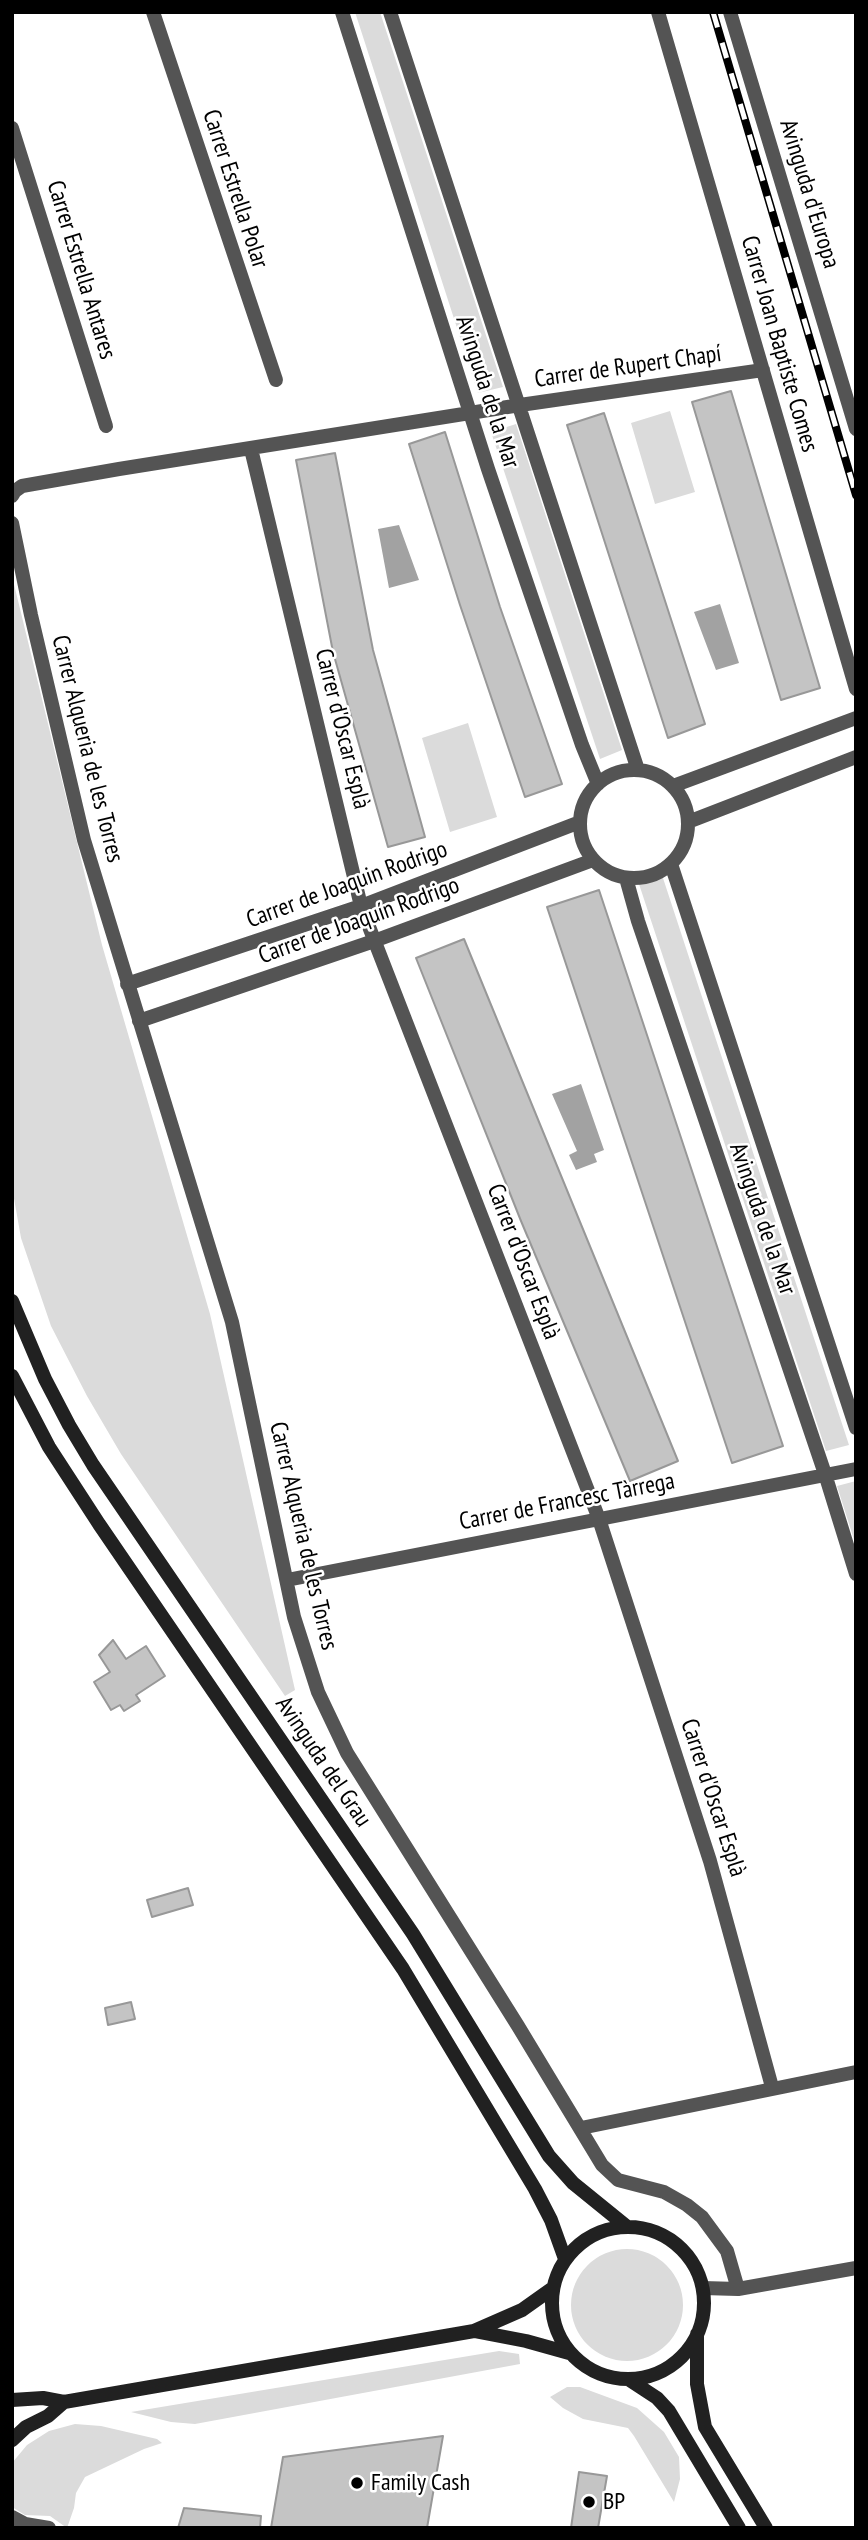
<!DOCTYPE html>
<html>
<head>
<meta charset="utf-8">
<style>
  body { margin:0 }
  #map { position:relative; width:868px; height:2540px; overflow:hidden; background:#fff; font-family:"PT Sans Narrow",sans-serif }
  canvas { display:block }
  .frame { position:absolute; inset:0; border:14px solid #000; pointer-events:none }
</style>
</head>
<body>
<div id="map">
<canvas width="868" height="2540"></canvas>
<div class="frame"></div>
</div>
<script>
const c = document.querySelector('canvas').getContext('2d');
c.lineJoin = 'round';
function fillPath(path, color) {
  c.fillStyle = color;
  c.fill(path, 'evenodd');
}
function poly(rows) {
  const path = new Path2D();
  for (const r of rows) {
    if (r.length === 3) {
      path.moveTo(r[0] + r[2], r[1]);
      path.arc(r[0], r[1], r[2], 0, 2 * Math.PI);
      continue;
    }
    path.moveTo(r[0], r[1]);
    for (let i = 2; i < r.length; i += 2) path.lineTo(r[i], r[i + 1]);
  }
  return path;
}
function trace(path, color, width, dash) {
  c.strokeStyle = color;
  c.lineWidth = width;
  c.lineCap = dash ? 'butt' : 'round';
  c.setLineDash(dash || []);
  c.stroke(path);
}
function label(font, color, halo, rows, align = 'center') {
  c.font = font + ' "PT Sans Narrow",sans-serif';
  c.lineWidth = 5;
  c.setLineDash([]);
  c.textBaseline = 'middle';
  c.strokeStyle = halo;
  c.fillStyle = color;
  for (const [text, x, y, turn = 0] of rows) {
    c.save();
    c.translate(x, y);
    c.rotate((+turn || 0) * Math.PI / 180);
    c.textAlign = isNaN(turn) ? turn : align;
    if (halo) c.strokeText(text, 0, 0);
    c.fillText(text, 0, 0);
    c.restore();
  }
}
const green = poly([
  [355,12,380,12,503,387,478,393],
  [670,411,695,492,655,504,631,423],
  [516,424,622,750,600,759,491,432],
  [12,576,102,945,210,1314,295,1690,285,1696,121,1454,87,1396,51,1326,21,1238,12,1187],
  [468,723,497,817,450,832,422,738],
  [662,875,849,1445,826,1451,639,884],
  [856,1481,856,1546,837,1486],
  [627,2305,56],
  [499,2351,519,2354,520,2364,195,2424,171,2422,131,2412],
  [567,2387,580,2387,637,2408,664,2432,679,2457,680,2479,674,2502,634,2436,628,2428,583,2419,563,2408,550,2397],
  [75,2424,101,2426,157,2439,162,2443,144,2449,85,2477,76,2493,74,2508,67,2528,50,2516,25,2515,12,2507,12,2463,27,2445,49,2431]
]);
const water = poly([
  [399,525,419,580,389,588,378,529],
  [720,604,739,663,716,670,694,612],
  [581,1084,604,1150,594,1154,597,1162,576,1170,569,1155,577,1151,552,1094]
]);
const building = poly([
  [731,391,820,688,781,700,692,402,731,391],
  [604,413,705,724,668,738,567,425,604,413],
  [445,432,500,607,562,784,525,797,460,605,409,444,445,432],
  [335,453,373,650,425,837,388,847,333,652,296,460,335,453],
  [599,890,783,1446,732,1463,547,907,599,890],
  [464,939,678,1461,630,1481,521,1221,416,958,464,939],
  [113,1640,126,1659,146,1646,165,1676,136,1695,140,1701,124,1711,120,1705,111,1710,94,1682,110,1672,99,1655,113,1640],
  [188,1888,193,1905,152,1917,147,1900,188,1888],
  [131,2002,135,2019,108,2025,105,2008,131,2002],
  [443,2436,427,2528,271,2528,283,2457,443,2436],
  [579,2472,607,2476,598,2528,571,2528,579,2472],
  [184,2508,261,2516,260,2528,178,2528,184,2508]
]);
const street = poly([
  [153,12,276,380],
  [342,12,488,469,582,745,598,784],
  [390,12,638,770],
  [658,12,856,689],
  [730,12,856,429],
  [12,128,106,426],
  [251,449,361,906,599,1519,710,1861,772,2087],
  [12,496,15,491,22,486,119,469,520,405,763,370],
  [12,523,31,615,84,840,232,1322,294,1617,318,1692,347,1753,518,2026,602,2165,618,2180,664,2192,687,2205,702,2217,727,2251,738,2289],
  [634,824,54],
  [673,786,856,718],
  [688,822,856,757],
  [671,864,856,1428],
  [626,878,638,921,825,1474,856,1574],
  [127,984,361,906,580,822],
  [139,1021,374,941,593,860],
  [287,1580,856,1469],
  [581,2128,856,2072],
  [703,2288,738,2289,856,2268],
  [12,2517,25,2524,49,2528]
]);
const secondary = poly([
  [12,1301,45,1379,69,1425,93,1465,413,1934,549,2156,573,2183,626,2226],
  [12,1376,49,1447,99,1524,403,1969,535,2189,551,2220,565,2259],
  [628,2303,76],
  [474,2331,526,2341,569,2353],
  [697,2334,697,2384,705,2427,766,2528],
  [628,2379,657,2398,669,2411,739,2528],
  [12,2400,43,2398,64,2402,474,2331,522,2310,553,2288],
  [12,2440,26,2427,48,2416,64,2402]
]);
const rail = poly([
  [713,12,856,495]
]);
const markers = [
  [357,2483,7,"#000"],
  [589,2502,7,"#000"]
];
const streetNames = [
  ["Carrer Estrella Polar",235,189,72],
  ["Avinguda d'Europa",809,194,73],
  ["Carrer Estrella Antares",81,270,73],
  ["Carrer Joan Baptiste Comes",779,344,74],
  ["Carrer de Rupert Chapí",628,367,-8],
  ["Avinguda de la Mar",487,392,72],
  ["Carrer d'Oscar Esplà",342,729,76],
  ["Carrer Alqueria de les Torres",87,749,76],
  ["Carrer de Joaquin Rodrigo",347,885,-20],
  ["Carrer de Joaquín Rodrigo",359,921,-20],
  ["Avinguda de la Mar",762,1219,71],
  ["Carrer d'Oscar Esplà",523,1262,69],
  ["Carrer de Francesc Tàrrega",567,1502,-11],
  ["Carrer Alqueria de les Torres",303,1536,77],
  ["Avinguda del Grau",323,1762,56],
  ["Carrer d'Oscar Esplà",713,1798,72]
];
const poiNames = [
  ["Family Cash",371,2483],
  ["BP",603,2502]
];
fillPath(green, '#dbdbdb');
fillPath(water, '#a2a2a2');
fillPath(building, '#c4c4c4');
trace(building, '#989898', 2);
trace(street, '#545454', 14);
trace(secondary, '#212121', 14);
trace(rail, '#000', 8);
trace(rail, '#fff', 5, [16]);
for (const [x, y, r, color] of markers) {
  const dot = new Path2D();
  dot.arc(x, y, r, 0, 2 * Math.PI);
  c.fillStyle = color;
  c.fill(dot);
  trace(dot, '#fff', 2.5);
}
label('24px', '#000', '#fff', streetNames);
label('24px', '#000', '#fff', poiNames, 'left');
</script>
</body>
</html>
